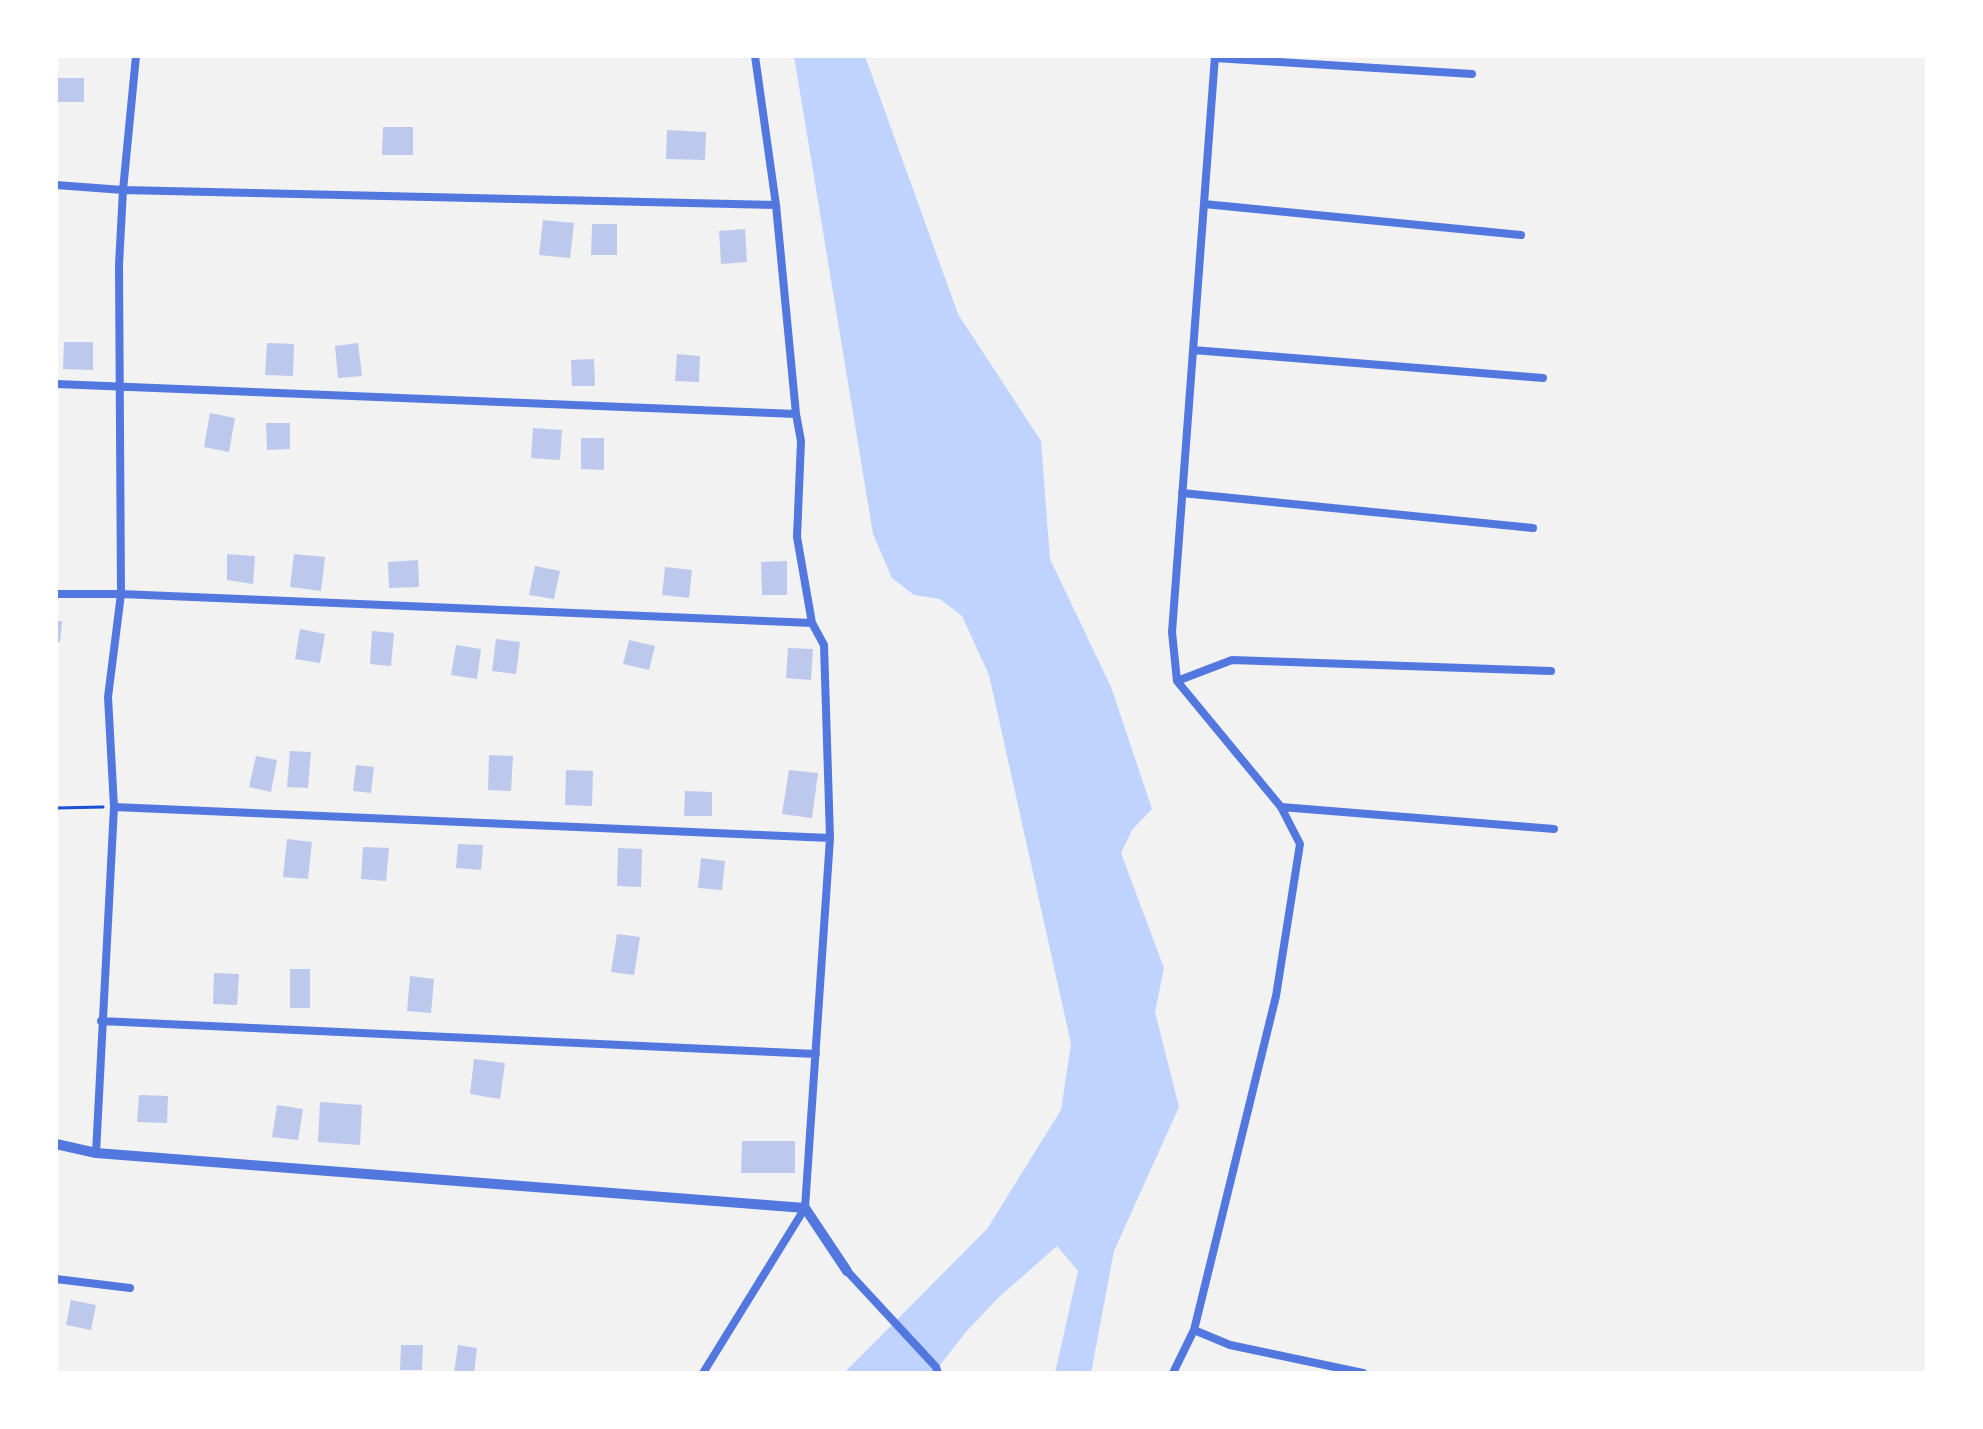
<!DOCTYPE html>
<html>
<head>
<meta charset="utf-8">
<style>
  body { margin:0 }
  #map { position:relative; width:1983px; height:1429px; overflow:hidden; background:#f2f2f2; font-family:Ubuntu,sans-serif }
  canvas { display:block }
  .frame { position:absolute; inset:0; border:58px solid #fff; pointer-events:none }
</style>
</head>
<body>
<div id="map">
<canvas width="1983" height="1429"></canvas>
<div class="frame"></div>
</div>
<script>
const c = document.querySelector('canvas').getContext('2d');
c.lineJoin = 'round';
function fillPath(path, color) {
  c.fillStyle = color;
  c.fill(path, 'evenodd');
}
function poly(rows) {
  const path = new Path2D();
  for (const r of rows) {
    path.moveTo(r[0], r[1]);
    for (let i = 2; i < r.length; i += 2) path.lineTo(r[i], r[i + 1]);
  }
  return path;
}
function trace(path, color, width, dash) {
  c.strokeStyle = color;
  c.lineWidth = width;
  c.lineCap = dash ? 'butt' : 'round';
  c.setLineDash(dash || []);
  c.stroke(path);
}
const water = poly([
  [794,56,865,56,958,314,1041,441,1050,559,1111,687,1152,809,1132,830,1121,853,1164,968,1155,1012,1179,1107,1114,1251,1091,1373,1055,1373,1078,1271,1057,1246,998,1298,965,1333,934,1373,844,1373,987,1229,1061,1110,1071,1044,989,675,962,616,940,599,914,595,892,578,873,534]
]);
const building = poly([
  [56,78,84,78,84,102,56,102],
  [383,127,413,127,413,155,382,155],
  [667,130,706,132,705,160,666,159],
  [543,220,574,223,570,258,539,255],
  [592,224,617,224,617,255,591,255],
  [745,229,747,262,721,264,719,231],
  [64,342,93,342,93,370,63,369],
  [267,343,294,344,293,376,265,375],
  [358,343,362,376,338,378,335,346],
  [677,354,700,356,699,382,675,381],
  [594,359,595,386,572,386,571,360],
  [210,413,235,418,229,452,204,447],
  [266,423,290,423,290,449,267,450],
  [533,428,562,430,560,460,531,458],
  [581,438,604,438,604,470,581,469],
  [227,554,255,556,253,584,227,580],
  [294,554,325,557,321,591,290,587],
  [418,560,419,587,389,588,388,562],
  [787,561,787,595,762,595,761,562],
  [535,566,560,571,554,599,529,595],
  [665,567,692,570,689,598,662,595],
  [56,621,62,621,60,642,56,642],
  [300,629,325,634,320,663,295,659],
  [372,631,394,633,391,666,370,664],
  [496,639,520,642,516,674,492,671],
  [629,640,655,646,649,670,623,664],
  [456,645,481,649,477,679,451,675],
  [788,648,813,649,811,680,786,678],
  [290,751,311,752,308,788,287,787],
  [489,755,513,756,511,791,488,790],
  [256,756,277,760,271,792,249,787],
  [356,765,374,767,371,793,353,791],
  [566,770,593,771,592,806,565,805],
  [789,770,818,773,812,818,782,814],
  [685,791,712,792,712,816,684,816],
  [287,839,312,842,308,879,283,877],
  [458,844,483,845,481,870,456,868],
  [363,847,389,848,386,881,361,879],
  [618,848,642,849,641,887,617,886],
  [701,858,725,861,722,890,698,888],
  [617,934,640,937,634,975,611,972],
  [290,969,310,969,310,1008,290,1008],
  [214,973,239,974,237,1005,213,1004],
  [410,976,434,979,431,1013,407,1011],
  [474,1059,505,1063,500,1099,470,1094],
  [139,1095,168,1096,167,1123,137,1122],
  [320,1102,362,1105,360,1145,318,1142],
  [277,1105,303,1109,298,1140,272,1137],
  [742,1141,795,1141,795,1173,741,1173],
  [71,1300,96,1305,91,1330,66,1325],
  [401,1345,423,1345,422,1370,400,1370],
  [458,1345,477,1348,474,1373,454,1373]
]);
const path = poly([
  [56,808,103,807]
]);
const minor = poly([
  [1215,58,1472,74],
  [56,185,123,190,776,205],
  [1204,204,1521,235],
  [1193,350,1543,378],
  [56,384,796,414],
  [1182,493,1533,528],
  [56,594,121,594,812,623],
  [1177,681,1232,660,1551,671],
  [114,807,830,838],
  [1281,807,1554,829],
  [101,1021,816,1054],
  [96,1153,114,807,108,697,121,594,119,265,123,190,136,56],
  [847,1271,936,1367,938,1373],
  [56,1279,130,1288],
  [1194,1330,1230,1345,1363,1373],
  [703,1373,805,1208,830,838,824,645,812,623,797,537,801,441,796,414,776,205,755,56],
  [1173,1373,1194,1330,1276,996,1300,844,1281,807,1177,681,1172,632,1215,56]
]);
const tertiary = poly([
  [56,1144,96,1153,805,1208,847,1271]
]);
fillPath(water, '#bfd3fe');
fillPath(building, '#bdc9ec');
trace(path, '#1d4ed8', 3);
trace(minor, '#5277de', 8);
trace(tertiary, '#5277de', 10);
</script>
</body>
</html>
